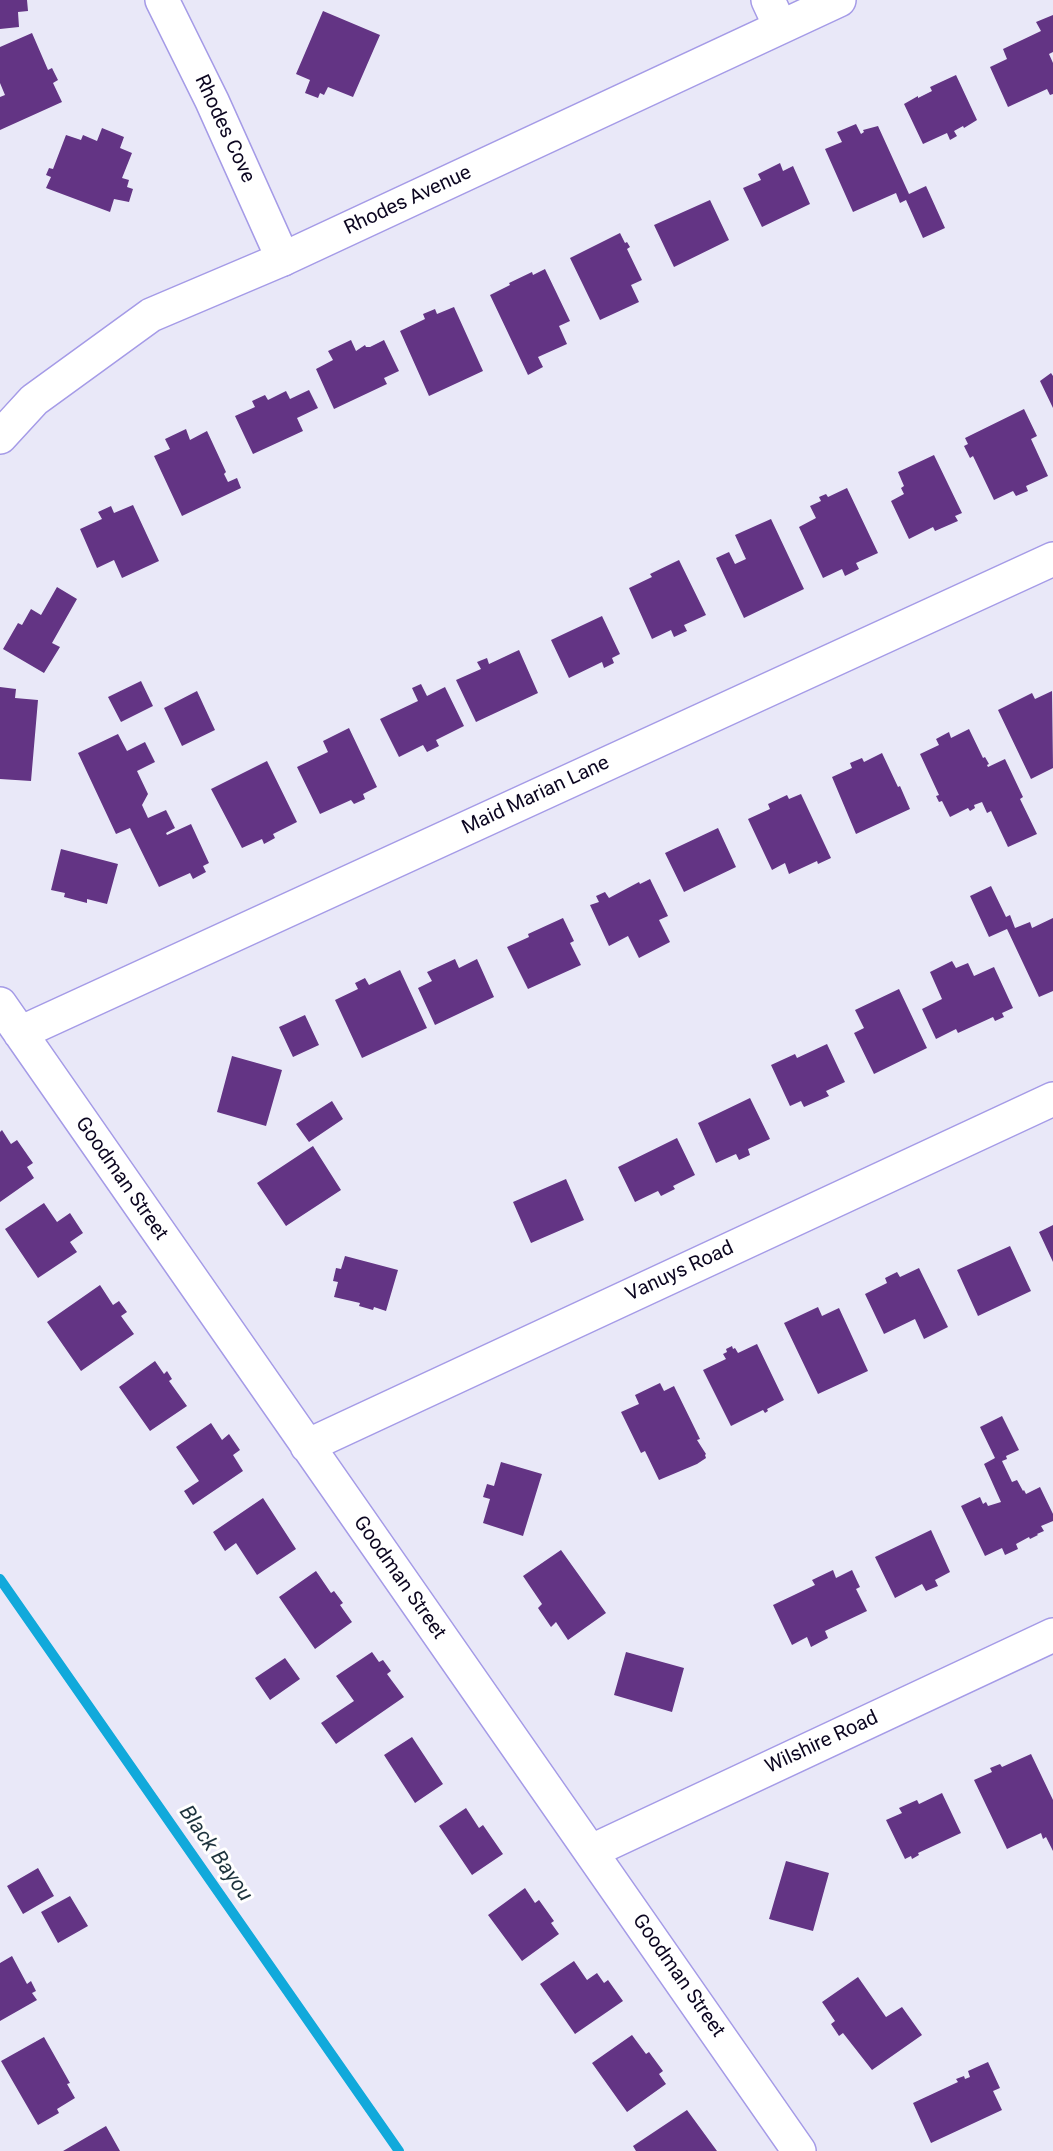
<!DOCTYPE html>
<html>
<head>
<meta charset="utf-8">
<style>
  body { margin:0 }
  canvas { display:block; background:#e9e8f8 }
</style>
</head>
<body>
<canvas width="1053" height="2151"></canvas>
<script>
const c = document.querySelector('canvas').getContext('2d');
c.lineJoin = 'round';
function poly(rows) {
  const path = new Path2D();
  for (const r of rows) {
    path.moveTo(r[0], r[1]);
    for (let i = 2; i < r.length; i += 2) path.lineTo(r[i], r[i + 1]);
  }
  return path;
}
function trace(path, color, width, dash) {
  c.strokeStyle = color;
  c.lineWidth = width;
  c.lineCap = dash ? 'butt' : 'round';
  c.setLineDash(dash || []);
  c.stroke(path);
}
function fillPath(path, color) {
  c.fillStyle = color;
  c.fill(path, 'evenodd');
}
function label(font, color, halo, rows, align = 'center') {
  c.font = font + ' Roboto,sans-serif';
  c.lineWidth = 6;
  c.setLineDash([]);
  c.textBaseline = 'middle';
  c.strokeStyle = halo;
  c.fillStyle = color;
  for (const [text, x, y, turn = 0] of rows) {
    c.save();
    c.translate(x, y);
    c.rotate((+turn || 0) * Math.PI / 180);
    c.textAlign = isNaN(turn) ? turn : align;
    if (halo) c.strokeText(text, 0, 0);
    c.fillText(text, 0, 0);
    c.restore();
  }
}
const stream = poly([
  [0,1579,399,2151]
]);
const building = poly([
  [0,0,27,0,28,11,18,12,19,27,0,29],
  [323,11,380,35,353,97,328,87,324,95,320,93,318,98,305,93,310,80,296,74],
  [1053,15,1053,52,1049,54,1053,63,1053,94,1050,95,1047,89,1008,107,990,67,1007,59,1003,49,1041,31,1036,22],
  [32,33,48,70,52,68,58,80,53,83,62,102,0,130,0,97,5,95,0,83,0,47],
  [956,75,977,120,964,128,963,126,954,131,957,136,950,140,947,133,923,144,904,104,918,96,918,98,932,91,930,87],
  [856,124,861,134,864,132,863,130,878,126,909,194,926,186,945,228,923,238,906,200,900,203,896,193,853,212,825,149,842,142,837,132],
  [102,128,124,137,120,148,132,153,122,178,129,180,127,187,133,189,129,202,114,199,110,212,46,188,51,177,46,175,49,168,53,169,66,135,81,140,83,135,97,141],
  [780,163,783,171,793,166,810,204,762,227,743,188,761,180,758,174],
  [710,200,729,240,674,267,654,225],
  [620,233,625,243,627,242,630,247,627,249,642,280,631,285,639,302,600,320,570,258],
  [545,269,570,321,559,326,567,344,538,357,543,367,528,375,490,295,510,285,509,283,532,272,533,275],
  [454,307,483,371,429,396,400,331,425,319,423,314,435,309,437,314],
  [351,340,356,351,365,345,366,347,370,347,384,340,399,371,384,378,387,384,334,409,316,369,333,360,328,351],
  [1051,373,1053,376,1053,408,1040,381],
  [309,390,318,408,297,418,303,431,253,454,235,416,255,407,252,401,265,395,268,400,286,391,290,399],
  [1024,409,1037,436,1031,439,1048,476,1026,486,1028,491,1016,496,1013,491,994,500,973,456,970,458,964,446,968,444,965,438],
  [186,429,190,440,207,431,226,472,224,474,228,482,237,478,241,488,182,516,154,456,170,449,165,439],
  [934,455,962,513,955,516,958,521,935,531,933,527,909,539,891,501,904,494,901,488,904,486,898,472],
  [847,488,878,553,856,563,859,569,845,576,842,569,823,578,799,527,816,518,810,506,821,501,819,497,826,494,828,497],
  [133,505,159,561,122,578,114,560,97,568,80,529,102,519,98,512,111,506,114,513],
  [771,519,804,589,744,618,716,558,729,552,735,564,746,559,735,535],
  [679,560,706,615,684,625,687,631,674,637,671,630,652,639,629,588,652,577,650,574],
  [57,587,77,599,52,643,60,647,44,673,3,649,18,623,22,625,31,609,41,615],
  [602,616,620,654,612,658,614,663,604,668,602,662,569,678,551,640],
  [519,650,538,693,476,722,456,680,481,669,477,662,487,658,489,664],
  [141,681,153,706,121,722,108,697],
  [421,684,427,696,445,687,464,726,436,740,439,746,427,752,423,745,399,757,380,719,418,701,412,688],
  [0,687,16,689,15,698,38,700,31,781,0,779],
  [197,691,215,730,182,746,164,708],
  [1052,691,1053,768,1031,779,998,710,1032,693,1035,699],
  [349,728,377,787,363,794,365,799,354,804,351,800,320,814,297,767,328,752,323,741],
  [969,729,983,758,985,757,989,764,987,765,988,767,1005,759,1023,797,1020,799,1037,834,1008,847,991,811,987,813,982,802,974,805,975,808,970,811,968,808,950,817,942,801,939,802,936,796,939,795,920,754,939,745,936,739,949,732,951,738],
  [118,734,127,751,145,742,155,762,137,771,148,794,142,805,148,818,166,810,175,828,166,833,167,835,191,824,209,863,203,866,206,872,193,879,190,873,159,887,130,828,116,834,78,753],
  [882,753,898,787,900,786,910,809,856,834,832,777,852,768,850,763,862,758,864,762],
  [267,761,297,822,273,834,275,838,264,844,262,839,242,848,211,789],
  [801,794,831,858,818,864,817,861,789,874,785,863,772,870,748,819,770,809,768,804,787,795,789,799],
  [718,828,736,867,684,892,665,853],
  [61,849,118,864,107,904,87,899,87,903,64,897,65,893,51,890],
  [650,879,668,916,659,920,670,942,639,958,628,936,609,946,590,905,599,902,596,896,605,892,609,898,639,882,640,884],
  [991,886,1006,917,1010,915,1015,928,1030,922,1032,928,1053,918,1053,991,1039,997,1007,929,989,937,970,896],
  [563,918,574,941,570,943,581,965,528,989,507,947,529,937,528,934],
  [455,959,459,968,477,959,494,997,435,1025,418,988,432,981,427,972],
  [952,961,956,968,968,963,974,976,994,967,1013,1008,1002,1013,1004,1017,995,1021,993,1017,958,1033,956,1029,936,1039,922,1009,942,999,930,972],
  [400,970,427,1028,362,1058,335,1000,358,989,355,983,365,978,369,985],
  [899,989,927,1048,874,1074,854,1033,864,1028,855,1010],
  [305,1015,319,1045,293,1057,279,1027],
  [827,1044,845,1082,826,1091,829,1096,804,1107,801,1101,790,1106,771,1065,795,1054,797,1058],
  [232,1056,282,1070,266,1126,217,1112],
  [750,1098,770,1139,748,1149,750,1155,739,1160,736,1154,716,1163,698,1123],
  [332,1101,343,1119,309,1142,296,1124],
  [2,1130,11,1144,17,1140,33,1163,27,1167,34,1178,0,1202,0,1132],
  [677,1138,695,1175,673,1186,675,1189,661,1196,658,1191,635,1202,618,1167],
  [313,1146,341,1190,286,1226,257,1183],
  [566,1179,584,1220,531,1243,513,1202],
  [44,1203,57,1222,70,1213,83,1233,70,1242,77,1252,38,1278,5,1229],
  [1053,1225,1053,1262,1039,1232],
  [1010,1246,1031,1291,978,1316,957,1270],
  [345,1256,398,1270,386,1311,374,1307,373,1310,359,1306,360,1303,334,1297,338,1282,333,1281,336,1268,341,1269],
  [919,1268,948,1327,924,1339,915,1319,884,1334,865,1294,887,1283,885,1278,897,1272,900,1277],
  [100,1285,113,1305,119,1301,127,1312,121,1316,134,1334,81,1371,47,1322],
  [818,1307,822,1316,839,1308,868,1371,818,1394,784,1323],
  [757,1344,784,1400,767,1409,768,1411,765,1413,763,1410,731,1426,703,1370,726,1359,723,1354,727,1352,726,1349,732,1346,733,1349,735,1348,738,1353],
  [155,1361,164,1374,167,1371,172,1379,169,1381,187,1406,150,1431,119,1387],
  [660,1383,664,1391,674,1386,700,1439,697,1440,706,1454,705,1455,706,1458,697,1464,659,1480,645,1451,641,1453,621,1412,639,1404,635,1395],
  [1002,1416,1019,1450,1006,1456,1007,1459,1002,1461,1012,1482,1017,1480,1023,1491,1024,1490,1026,1494,1040,1487,1053,1514,1053,1521,1041,1526,1044,1531,1037,1534,1038,1535,1030,1539,1029,1537,1016,1544,1018,1549,1005,1555,1002,1548,985,1556,961,1506,980,1497,983,1504,986,1502,988,1506,1001,1502,984,1464,995,1458,980,1427],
  [211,1423,222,1440,229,1434,240,1450,233,1455,243,1471,193,1505,184,1491,199,1481,176,1447],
  [501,1462,542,1474,523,1536,483,1523,490,1499,483,1497,487,1484,494,1486],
  [263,1498,296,1549,257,1575,236,1543,225,1551,213,1532],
  [931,1530,950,1572,935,1580,938,1586,926,1591,922,1584,895,1598,875,1557],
  [561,1550,606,1613,568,1640,556,1622,551,1627,538,1608,542,1604,523,1576],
  [833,1570,836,1578,852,1570,860,1587,856,1589,867,1611,825,1631,828,1638,811,1647,807,1637,792,1645,773,1605,815,1585,812,1580],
  [316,1571,331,1593,334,1591,343,1603,340,1605,352,1622,315,1649,279,1597],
  [372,1652,379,1662,383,1660,391,1671,387,1674,404,1697,336,1744,321,1723,354,1701,336,1676],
  [626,1652,684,1668,672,1712,614,1695],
  [285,1658,300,1679,270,1700,255,1678],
  [412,1737,443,1784,415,1803,384,1755],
  [1031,1754,1053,1800,1053,1851,1046,1837,1043,1839,1041,1833,1007,1849,974,1780,992,1772,990,1768,1000,1764,1002,1767],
  [942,1793,961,1833,918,1853,919,1855,912,1859,911,1856,905,1859,886,1820,902,1813,899,1808,917,1800,919,1804],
  [466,1808,479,1828,483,1825,503,1854,472,1875,439,1826],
  [786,1861,829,1873,813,1931,769,1919],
  [38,1868,54,1896,23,1914,7,1886],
  [525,1888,535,1903,539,1900,554,1921,551,1923,559,1934,522,1961,488,1915],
  [70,1896,88,1926,58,1943,41,1912],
  [12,1956,27,1984,31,1981,36,1991,32,1993,37,2000,0,2021,0,1963],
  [574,1961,587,1980,597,1973,604,1983,608,1980,623,2001,575,2034,540,1984],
  [858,1977,886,2017,902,2007,922,2035,872,2070,843,2033,839,2036,831,2024,835,2021,822,2002],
  [632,2035,646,2054,649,2052,663,2071,659,2074,666,2084,627,2112,592,2063],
  [44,2037,70,2083,67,2084,75,2098,57,2109,59,2113,38,2125,1,2061],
  [988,2062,1000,2088,993,2091,1002,2110,931,2143,913,2103,958,2082,956,2079,964,2076,965,2079,970,2077,968,2071],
  [687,2110,717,2151,636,2151,633,2146],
  [106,2126,120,2151,63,2151]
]);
const minor = poly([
  [162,0,212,101,283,259],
  [768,0,780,26],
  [0,1004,799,2151],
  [20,1033,1053,559],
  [307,1446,1053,1099],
  [592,1851,1053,1635]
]);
const major = poly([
  [0,437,34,400,151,315,283,259,839,0]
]);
const streetNames = [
  ["Rhodes Cove",224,129,65],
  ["Rhodes Avenue",408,201,-25],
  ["Maid Marian Lane",536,796,-25],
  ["Goodman Street",121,1179,55],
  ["Vanuys Road",680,1272,-25],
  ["Goodman Street",399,1578,55],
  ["Wilshire Road",822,1743,-25],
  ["Goodman Street",678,1976,55]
];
const waterNames = [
  ["Black Bayou",215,1854,55]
];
trace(stream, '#11a9db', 10);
fillPath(building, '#633484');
trace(minor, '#a59be7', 36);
trace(major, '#a59be7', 36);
trace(minor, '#fff', 33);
trace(major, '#fff', 33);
label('20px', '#0c0620', '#fff', streetNames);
label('italic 21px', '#1c323c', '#fff', waterNames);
</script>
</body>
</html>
